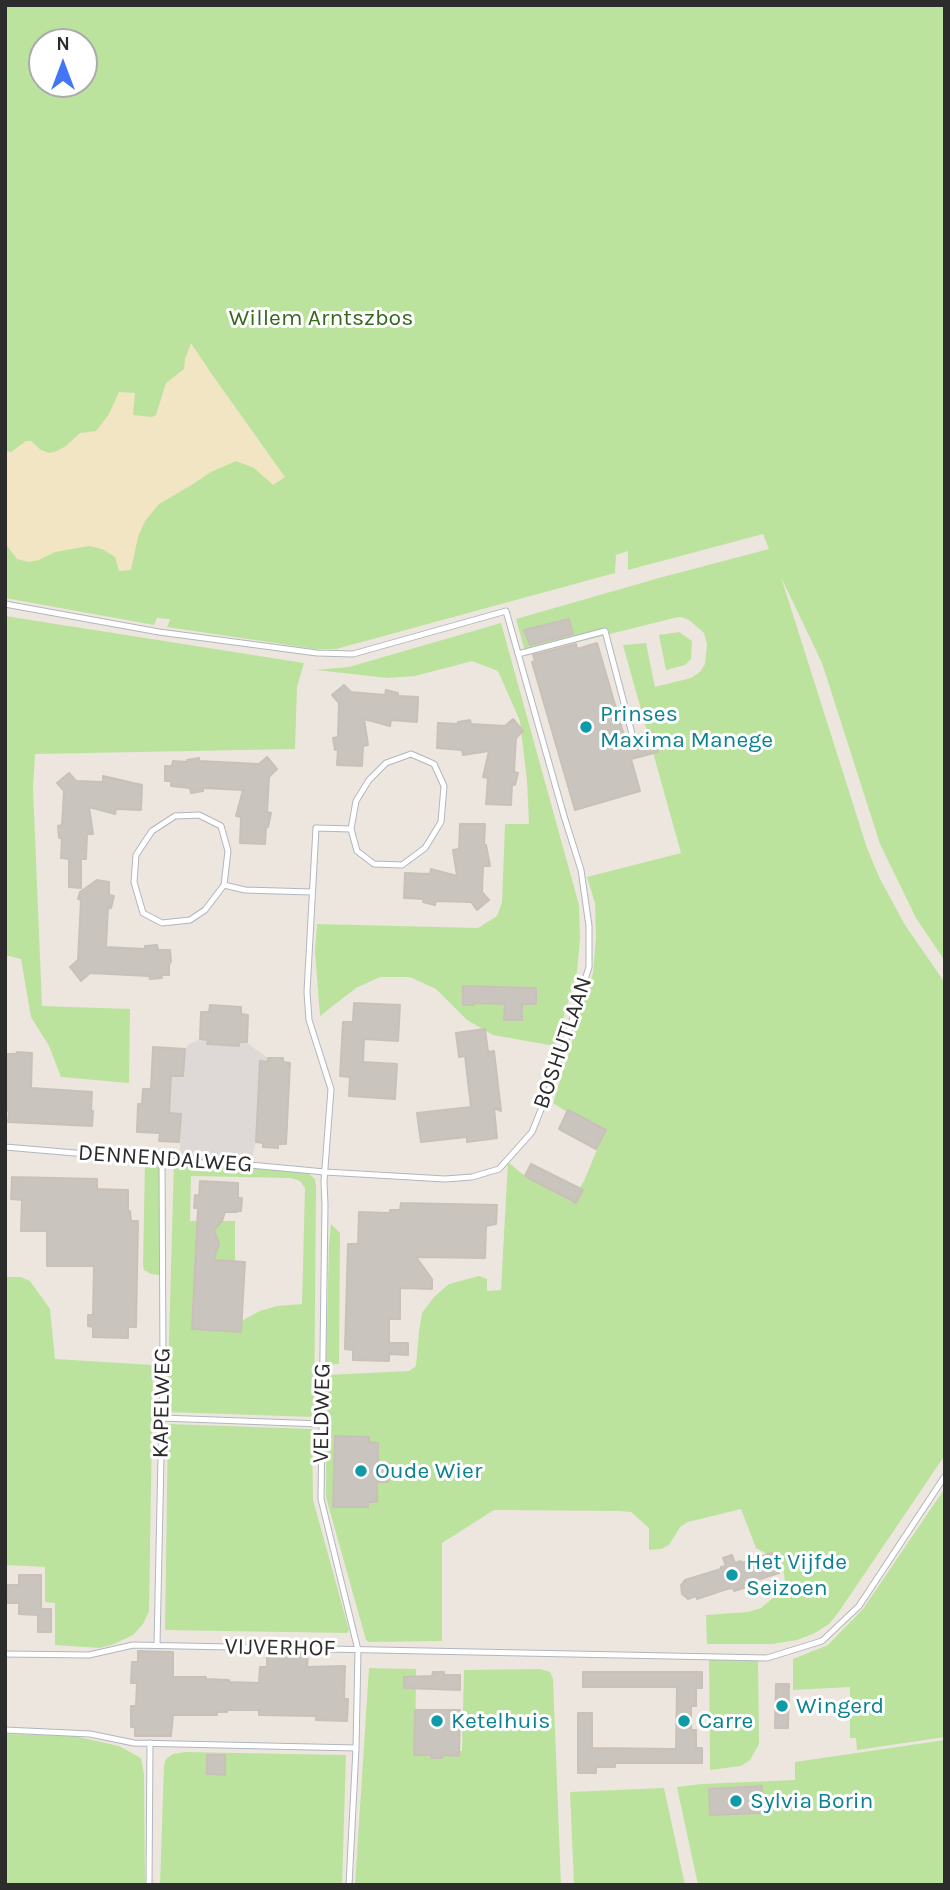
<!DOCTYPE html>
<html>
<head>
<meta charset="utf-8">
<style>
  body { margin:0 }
  #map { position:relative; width:950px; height:1890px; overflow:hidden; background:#ede6df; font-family:Karla,sans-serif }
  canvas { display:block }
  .frame { position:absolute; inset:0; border:7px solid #2c2c2c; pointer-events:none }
  .north { position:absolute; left:28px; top:28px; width:70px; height:70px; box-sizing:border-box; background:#fff; border:2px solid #ababab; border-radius:50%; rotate:0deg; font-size:19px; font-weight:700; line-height:28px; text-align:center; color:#2c2c2c }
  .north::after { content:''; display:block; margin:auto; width:24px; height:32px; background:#4276f7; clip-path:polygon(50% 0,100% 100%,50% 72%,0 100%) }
</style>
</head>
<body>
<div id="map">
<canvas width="950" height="1890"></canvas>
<div class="frame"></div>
<div class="north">N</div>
</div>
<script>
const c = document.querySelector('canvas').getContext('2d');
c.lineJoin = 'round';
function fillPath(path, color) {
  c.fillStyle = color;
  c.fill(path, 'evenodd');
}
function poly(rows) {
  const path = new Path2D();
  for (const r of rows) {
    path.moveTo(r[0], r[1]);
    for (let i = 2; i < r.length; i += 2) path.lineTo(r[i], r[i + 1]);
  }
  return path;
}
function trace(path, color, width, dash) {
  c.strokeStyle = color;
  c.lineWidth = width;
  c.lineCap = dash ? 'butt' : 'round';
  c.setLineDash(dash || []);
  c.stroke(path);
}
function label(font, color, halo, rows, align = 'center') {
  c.font = font + ' Karla,sans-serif';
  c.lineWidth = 6;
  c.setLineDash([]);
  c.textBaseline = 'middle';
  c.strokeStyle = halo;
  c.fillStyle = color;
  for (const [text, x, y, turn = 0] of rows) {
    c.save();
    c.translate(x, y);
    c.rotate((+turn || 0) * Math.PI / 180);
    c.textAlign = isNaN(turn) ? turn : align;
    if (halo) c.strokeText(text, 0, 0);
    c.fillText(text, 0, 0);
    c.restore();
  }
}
const green = poly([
  [5,5,945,5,945,961,916,918,880,844,822,663,781,577,867,848,879,877,905,925,945,983,945,1455,838,1613,829,1624,815,1633,797,1640,772,1644,707,1644,706,1615,748,1612,761,1608,786,1587,782,1562,756,1548,741,1509,688,1522,680,1527,669,1545,661,1549,649,1550,649,1528,631,1512,620,1511,494,1510,442,1543,442,1641,369,1642,366,1640,326,1497,327,1375,409,1371,416,1366,419,1332,422,1313,434,1297,449,1284,479,1276,487,1279,487,1291,501,1290,508,1162,521,1173,571,1202,584,1181,603,1135,553,1103,593,973,596,938,595,903,587,877,681,853,623,645,646,643,655,687,691,678,700,672,705,664,706,655,707,644,704,633,689,620,681,617,674,618,526,655,516,619,659,578,769,549,763,534,628,570,628,551,616,555,615,573,336,649,315,649,167,627,170,620,169,619,157,618,154,625,5,598],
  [42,42,84,42,84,84,42,84],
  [5,616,304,663,297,687,295,749,35,754,33,788,42,1006,130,1009,129,1083,61,1077,49,1046,31,1017,21,959,5,955],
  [501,623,579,905,580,938,577,972,555,1046,493,1035,467,1020,436,989,410,977,380,977,356,988,320,1016,315,952,317,924,478,928,497,916,502,903,505,824,529,824,527,781,520,721,498,671,472,661,415,676,388,678,316,670,349,667],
  [679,632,692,641,691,659,685,665,666,670,659,635],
  [174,1161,292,1166,302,1168,315,1179,316,1187,314,1417,167,1412],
  [191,1176,291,1178,300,1181,305,1188,302,1304,277,1306,260,1311,232,1326,235,1307,235,1221,190,1221],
  [145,1162,162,1162,159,1275,151,1274,144,1270,143,1265],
  [331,1224,340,1233,339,1360,339,1364,326,1365,329,1244],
  [5,1277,21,1277,30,1281,50,1309,55,1359,153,1365,149,1611,143,1624,133,1635,114,1644,100,1648,55,1645,55,1603,45,1602,45,1567,5,1565],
  [168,1424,312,1429,313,1500,349,1630,347,1633,165,1630],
  [945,1488,945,1737,857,1750,856,1738,850,1738,850,1687,793,1690,793,1659,828,1645,863,1609],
  [709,1656,758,1656,759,1744,750,1760,741,1766,710,1770],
  [369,1668,416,1669,415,1751,462,1751,464,1670,540,1669,550,1672,553,1679,561,1885,355,1885],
  [5,1734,74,1736,119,1746,141,1758,144,1774,145,1885,5,1885],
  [945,1740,945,1885,698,1885,677,1787,702,1784,795,1780,795,1762],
  [185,1752,346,1755,342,1885,160,1885,164,1765,166,1759,173,1754],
  [664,1788,685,1885,574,1885,570,1792]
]);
const sand = poly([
  [191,343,211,373,285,477,273,485,254,468,236,461,211,472,190,486,159,504,145,521,138,537,131,570,119,571,115,557,102,549,89,546,55,552,39,560,28,562,17,559,5,543,5,451,11,452,26,441,31,441,41,450,49,453,57,451,66,446,80,433,96,431,109,414,119,392,135,393,133,415,152,417,156,415,166,383,184,369,185,359]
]);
const plaza = poly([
  [200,1039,208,1040,207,1043,247,1043,268,1058,268,1062,260,1062,256,1142,250,1165,180,1162,181,1114,169,1113,171,1076,183,1076,185,1049,189,1044]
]);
const building = poly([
  [569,619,573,634,530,645,524,630,569,619],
  [597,643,625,739,628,738,632,749,637,750,640,746,638,735,652,731,658,752,631,759,640,791,575,810,532,662,535,661,533,655,576,644,577,649,597,643],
  [344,685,351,692,385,695,386,690,398,693,398,696,418,697,417,722,391,720,390,726,364,719,368,745,363,746,362,766,337,765,338,749,335,750,333,738,338,737,339,703,332,695,344,685],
  [513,719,523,731,516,738,514,772,518,773,515,785,512,784,511,805,486,804,488,778,483,777,489,751,463,755,462,750,437,748,438,723,459,724,458,722,470,720,471,724,505,726,513,719],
  [267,757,277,769,269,777,267,812,271,813,268,827,266,827,265,844,240,843,241,817,236,816,243,790,203,788,203,791,191,793,190,788,171,786,171,781,165,781,165,766,172,766,173,761,187,762,187,760,199,758,199,761,259,764,267,757],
  [69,773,76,781,103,782,103,776,142,785,141,810,116,809,115,814,89,807,93,834,87,834,86,859,81,859,81,888,69,887,69,859,61,858,62,838,59,838,58,826,62,825,64,791,57,783,69,773],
  [460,824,485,824,484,845,486,845,490,866,483,866,482,892,489,900,477,910,471,902,436,901,435,905,423,902,424,899,404,898,405,873,430,874,431,869,457,876,453,850,459,849,460,824],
  [97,880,109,882,109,895,114,896,111,908,108,907,106,947,145,949,145,946,157,945,158,950,170,950,171,961,169,965,169,975,161,975,162,978,150,979,149,976,90,973,81,981,70,967,78,960,81,900,78,899,80,892,97,880],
  [463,986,536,988,536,1004,522,1004,522,1020,504,1020,505,1004,474,1003,474,1005,463,1005,463,986],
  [354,1003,400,1005,398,1041,364,1039,363,1062,397,1064,395,1099,349,1096,350,1077,340,1076,343,1022,353,1022,354,1003],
  [210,1005,241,1007,241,1014,248,1015,247,1042,239,1042,239,1046,207,1044,208,1040,200,1039,201,1012,209,1012,210,1005],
  [485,1029,488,1052,494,1051,501,1111,494,1108,497,1138,467,1142,467,1137,421,1142,417,1113,471,1107,465,1056,459,1057,456,1033,485,1029],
  [153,1047,185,1049,183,1076,171,1076,169,1113,181,1114,179,1142,159,1141,160,1133,137,1132,138,1104,142,1104,143,1089,151,1089,153,1047],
  [17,1052,32,1053,31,1088,92,1092,91,1111,93,1111,92,1126,8,1122,9,1111,5,1111,5,1054,16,1054,17,1052],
  [268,1058,283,1058,283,1062,290,1063,286,1144,278,1144,278,1148,263,1147,263,1143,256,1142,260,1061,268,1062,268,1058],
  [568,1110,606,1130,596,1149,559,1129,568,1110],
  [531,1164,583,1190,576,1203,525,1176,531,1164],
  [12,1177,97,1179,97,1189,128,1190,128,1211,130,1211,131,1221,138,1221,136,1327,128,1327,128,1338,93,1337,93,1327,88,1326,88,1315,93,1315,94,1266,47,1266,47,1231,21,1231,22,1200,11,1199,12,1177],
  [200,1181,238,1183,238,1198,242,1198,241,1211,237,1211,237,1212,225,1212,222,1221,214,1230,219,1243,214,1260,245,1262,241,1332,192,1329,198,1208,194,1208,195,1195,199,1196,200,1181],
  [401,1203,497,1205,496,1224,486,1226,485,1258,416,1257,432,1279,432,1289,400,1288,400,1319,389,1319,389,1343,408,1343,408,1355,389,1354,389,1361,353,1360,353,1350,345,1349,348,1244,358,1244,359,1212,390,1213,390,1210,400,1210,401,1203],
  [335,1436,369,1437,369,1442,378,1443,378,1463,389,1463,388,1482,377,1482,377,1502,368,1502,368,1507,333,1507,335,1436],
  [772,1553,779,1573,748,1583,743,1585,744,1588,734,1591,733,1588,727,1589,697,1599,696,1596,688,1599,682,1594,681,1585,685,1580,721,1569,721,1567,726,1566,723,1558,732,1555,735,1563,741,1561,741,1563,772,1553],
  [19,1575,41,1575,41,1609,51,1609,51,1632,38,1632,38,1615,19,1614,19,1603,5,1603,5,1585,19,1585,19,1575],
  [138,1651,173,1652,173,1677,206,1677,206,1679,229,1680,229,1682,259,1683,260,1667,267,1667,267,1653,308,1654,307,1667,345,1666,344,1699,348,1699,347,1721,316,1720,316,1716,259,1715,259,1710,227,1710,227,1712,217,1712,217,1715,173,1715,171,1736,135,1736,135,1727,131,1727,131,1706,136,1706,137,1683,131,1683,132,1662,138,1662,138,1651],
  [433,1672,444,1672,444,1675,460,1675,460,1690,404,1688,404,1677,432,1676,433,1672],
  [583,1672,702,1672,702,1688,696,1688,696,1706,691,1706,691,1730,696,1730,696,1748,702,1748,702,1763,615,1763,615,1767,596,1767,596,1773,578,1773,578,1713,592,1713,592,1748,676,1749,677,1687,583,1687,583,1672],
  [776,1684,789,1684,788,1728,775,1728,776,1684],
  [415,1710,460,1710,459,1756,443,1755,442,1758,431,1758,431,1755,414,1755,415,1710],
  [207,1755,225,1755,225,1775,207,1774,207,1755],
  [762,1786,763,1813,710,1815,709,1789,762,1786]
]);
const service = poly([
  [5,604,159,632,317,653,353,654,506,611,564,816,581,870,589,926,589,967,554,1077,532,1132,499,1169,472,1177,445,1179,325,1172,250,1165,180,1162,5,1147],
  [518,654,605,631,635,745],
  [224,885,228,851,221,826,199,815,175,816,152,831,136,855,134,882,143,913,162,923,190,920,205,910,224,885,245,890,312,892],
  [162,1418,321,1424],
  [157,1645,163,1363,162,1161],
  [5,1654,89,1655,133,1645,767,1658,822,1641,859,1606,945,1476],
  [5,1730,90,1734,134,1743,356,1748],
  [149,1885,150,1743],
  [349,1885,356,1748,358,1650,321,1499,325,1205,324,1181,331,1089,309,1020,307,992,316,828,351,829,357,851,374,864,402,865,425,848,441,822,444,786,434,764,411,754,386,763,369,780,356,801,351,829]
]);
const markers = [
  [586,727,7,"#0f9aa8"],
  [361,1471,7,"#0f9aa8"],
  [732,1575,7,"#0f9aa8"],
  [782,1706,7,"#0f9aa8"],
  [437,1721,7,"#0f9aa8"],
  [684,1721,7,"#0f9aa8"],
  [736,1801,7,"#0f9aa8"]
];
const parkNames = [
  ["Willem Arntszbos",321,318]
];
const cultureNames = [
  ["Prinses",600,714],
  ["Maxima Manege",600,740],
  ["Oude Wier",375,1471],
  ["Het Vijfde",746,1562],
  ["Seizoen",746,1588],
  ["Wingerd",796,1706],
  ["Ketelhuis",451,1721],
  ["Carre",698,1721],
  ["Sylvia Borin",750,1801]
];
const streetNames = [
  ["BOSHUTLAAN",563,1043,-71],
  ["DENNENDALWEG",165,1159,4],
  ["KAPELWEG",162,1403,-89],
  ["VELDWEG",322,1413,-89],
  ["VIJVERHOF",280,1648,1]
];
fillPath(green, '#bbe39d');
fillPath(sand, '#f1e5c3');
fillPath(plaza, '#ded9d6');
fillPath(building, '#c9c4bd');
trace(building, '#c9c1b8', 2);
trace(service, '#b2b6bf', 7);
trace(service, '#fff', 5);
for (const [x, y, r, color] of markers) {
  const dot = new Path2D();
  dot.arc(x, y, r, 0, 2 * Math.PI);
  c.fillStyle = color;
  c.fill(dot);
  trace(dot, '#fff', 2.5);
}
label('23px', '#34691c', '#fff', parkNames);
label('23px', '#0d838f', '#fff', cultureNames, 'left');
label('23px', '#2c2c2c', '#fff', streetNames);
</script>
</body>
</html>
